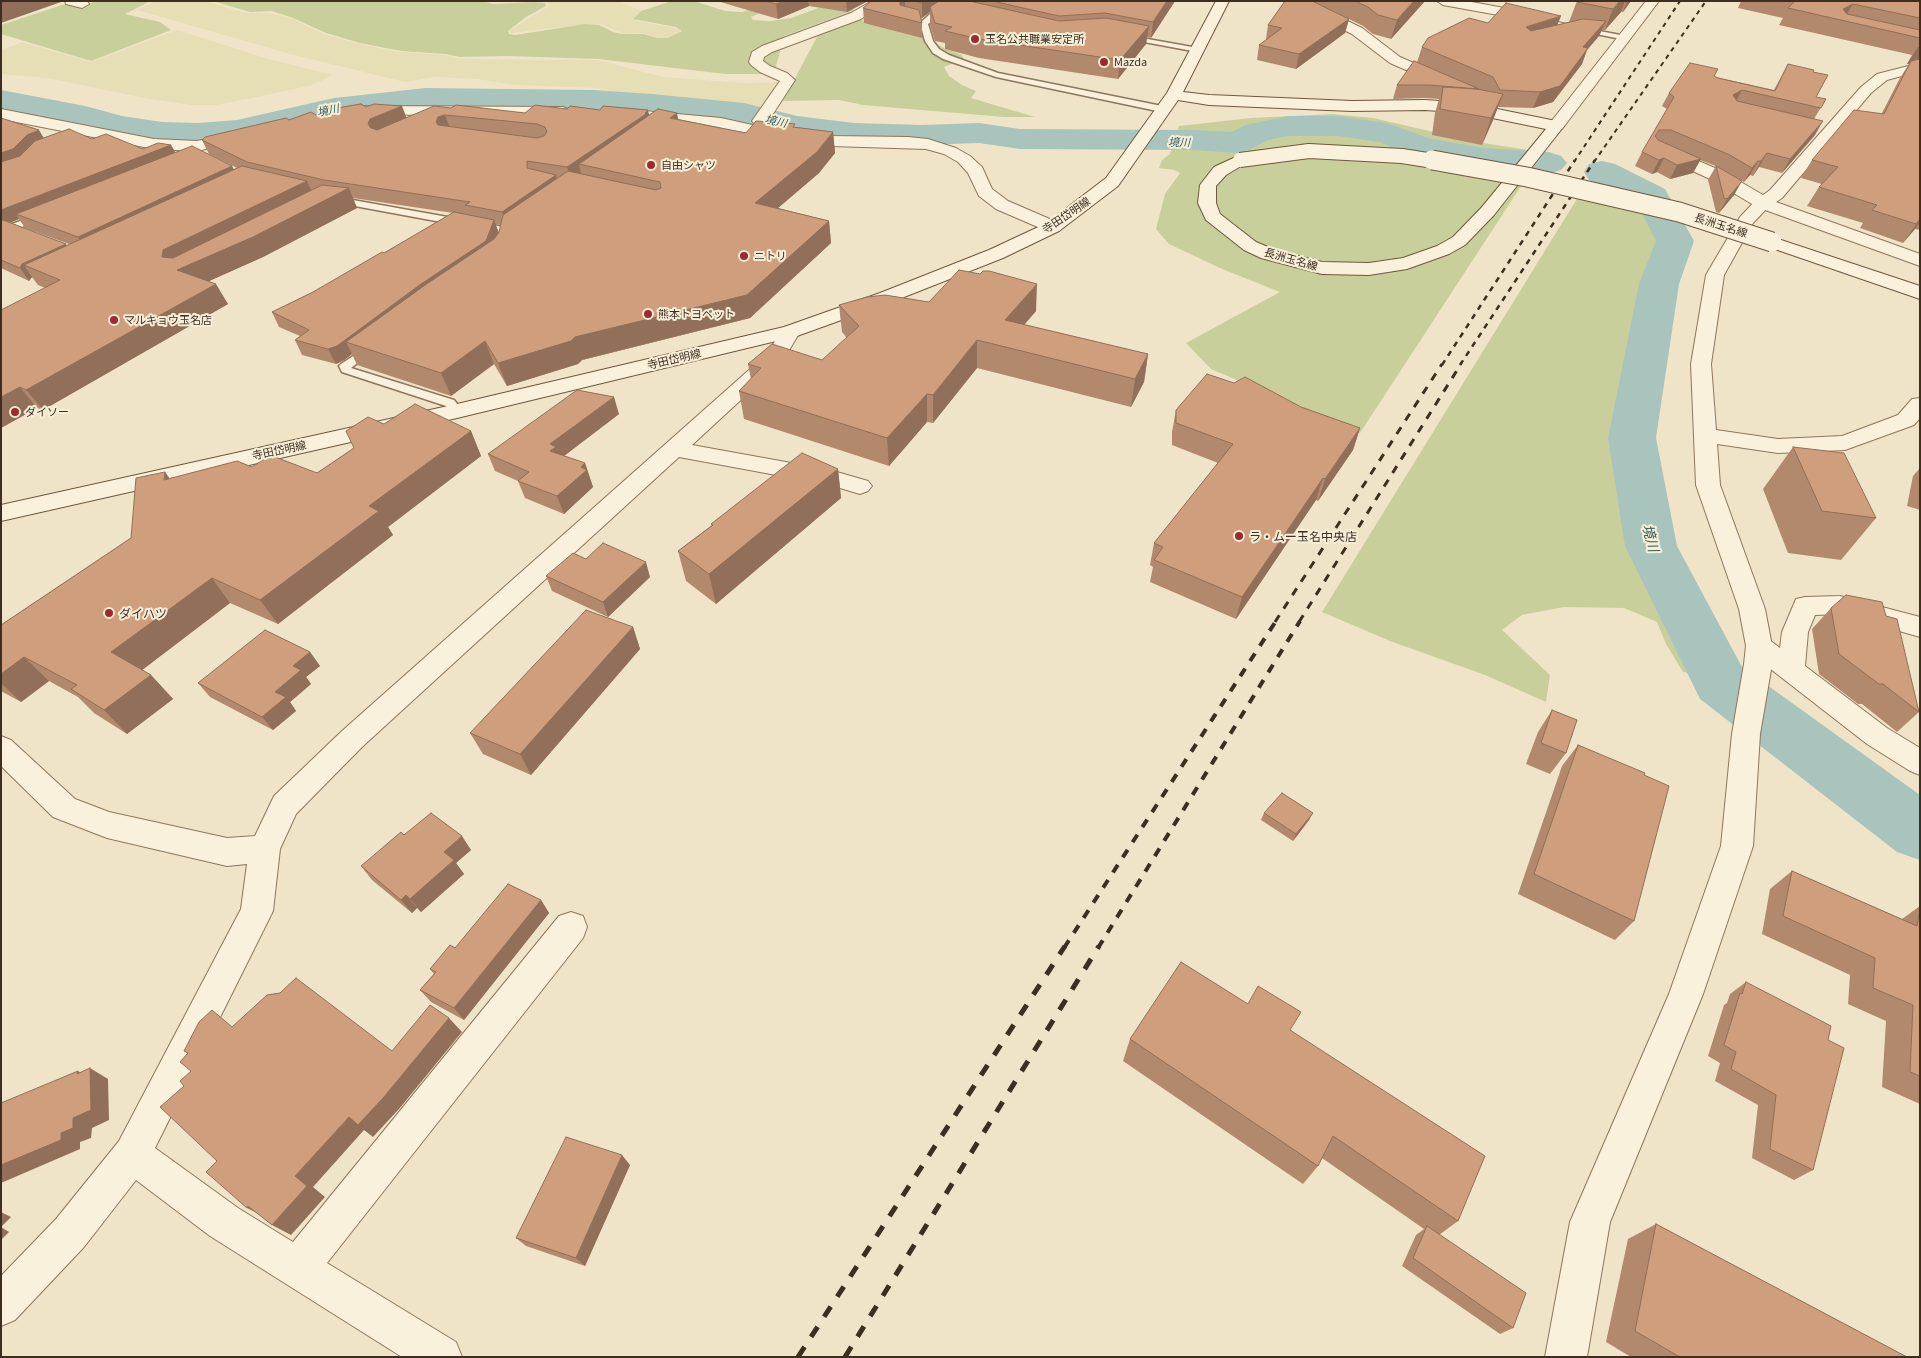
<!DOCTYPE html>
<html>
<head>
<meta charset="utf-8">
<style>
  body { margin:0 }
  #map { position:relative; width:1921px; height:1358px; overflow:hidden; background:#f0e4c8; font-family:Georgia,serif }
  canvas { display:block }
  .frame { position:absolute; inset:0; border:2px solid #3d2e20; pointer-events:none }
</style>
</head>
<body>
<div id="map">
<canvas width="1921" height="1358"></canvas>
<div class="frame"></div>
</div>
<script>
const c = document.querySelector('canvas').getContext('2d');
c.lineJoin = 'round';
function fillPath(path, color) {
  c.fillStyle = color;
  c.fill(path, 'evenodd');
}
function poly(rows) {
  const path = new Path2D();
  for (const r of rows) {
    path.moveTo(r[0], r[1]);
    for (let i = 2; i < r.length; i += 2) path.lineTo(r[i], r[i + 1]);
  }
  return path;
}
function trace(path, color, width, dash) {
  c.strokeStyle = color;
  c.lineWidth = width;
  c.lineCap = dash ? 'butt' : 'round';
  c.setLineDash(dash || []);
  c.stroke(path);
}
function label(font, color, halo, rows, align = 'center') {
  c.font = font + ' Georgia,"Noto Sans JP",serif';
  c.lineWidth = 4;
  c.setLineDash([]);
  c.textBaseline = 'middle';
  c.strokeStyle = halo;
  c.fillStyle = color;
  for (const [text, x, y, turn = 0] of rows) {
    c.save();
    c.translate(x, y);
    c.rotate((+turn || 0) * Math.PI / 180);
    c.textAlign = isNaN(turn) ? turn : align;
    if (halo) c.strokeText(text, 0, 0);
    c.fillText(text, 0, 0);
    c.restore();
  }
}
const farmland = poly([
  [156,1,205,1,245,13,269,13,290,18,324,34,359,44,399,52,444,55,458,59,598,60,663,77,744,83,784,82,765,107,622,93,599,88,514,85,477,79,435,77,405,82,290,54,137,10],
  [542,1,618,1,641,11,632,19,633,20,675,28,681,31,666,38,658,38,643,33,624,34,601,24,586,24,511,33,510,30,551,5],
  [177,30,265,58,333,75,313,85,252,98,216,105,190,105,150,99,47,78,1,74,1,51,22,42,91,62]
]);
const green = poly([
  [96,1,151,1,125,14,160,22,171,30,91,61,1,34,1,25,68,3,82,6],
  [213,1,482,1,493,4,534,2,545,3,546,6,526,17,508,31,509,34,515,35,585,24,599,25,613,32,623,34,643,34,657,38,667,38,682,31,676,27,633,19,641,11,672,1,697,2,725,11,742,12,763,6,763,12,751,17,753,20,770,21,791,18,824,6,838,5,855,10,784,36,774,74,725,74,599,59,508,56,459,57,446,54,401,51,360,43,326,33,293,18,272,11,250,12],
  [858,18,863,21,921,23,928,38,942,47,962,55,964,59,944,67,949,76,962,85,976,91,971,98,1035,117,1004,117,863,105,839,100,783,101,819,33],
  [1332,114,1373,118,1477,142,1535,151,1527,177,1360,433,1211,369,1186,343,1280,292,1222,269,1169,244,1156,229,1165,194,1180,173,1174,170,1159,168,1162,160,1170,154,1179,126,1251,118],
  [1583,189,1662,199,1675,241,1659,284,1632,438,1651,546,1721,683,1696,674,1683,672,1666,644,1657,622,1624,608,1564,607,1522,615,1502,630,1550,675,1546,702,1485,675,1390,641,1322,612]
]);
const river = poly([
  [426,88,594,90,652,94,744,103,797,116,854,123,922,125,979,123,1020,129,1193,130,1231,132,1246,125,1288,116,1338,116,1387,123,1428,138,1484,148,1549,152,1561,156,1567,163,1561,170,1549,174,1484,168,1408,154,1379,142,1338,136,1288,136,1268,140,1249,150,1237,153,1193,150,1020,149,979,143,922,145,854,143,797,136,744,123,594,110,426,108,334,118,237,140,198,143,162,142,119,136,79,125,1,110,1,90,85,106,122,116,162,122,198,123,237,120,334,98,426,88],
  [1602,161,1615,164,1665,189,1694,241,1679,284,1656,438,1677,546,1742,667,1920,795,1920,860,1897,852,1700,699,1625,546,1608,438,1639,284,1656,241,1637,204,1589,180,1584,172,1589,164,1602,161]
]);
const service = poly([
  [948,10,952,12,951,14,936,18,928,24,933,41,939,49,949,55,998,73,1162,106,1166,109,1162,112,996,77,943,59,933,53,925,41,920,23,930,14,948,10],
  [1578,27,1626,36,1630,38,1626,40,1581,31,1578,31,1578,27],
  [1125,35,1198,48,1202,50,1198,52,1128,39,1124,37,1125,35],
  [336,197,509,228,514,231,506,241,503,242,498,239,501,233,333,202,333,198,336,197],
  [40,214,43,215,43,219,1,235,1,228,40,214],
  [370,345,376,348,374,350,351,368,454,400,463,411,461,414,453,414,446,406,342,372,339,366,341,364,370,345]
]);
const minor = poly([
  [65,1,87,1,89,4,82,8,66,4,65,1],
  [872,1,888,1,861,19,772,52,764,57,763,61,770,66,787,73,795,80,769,120,789,132,831,136,908,137,928,139,956,148,970,156,982,167,992,189,1008,201,1059,223,1062,227,1059,231,1053,232,1047,231,996,209,979,196,968,173,958,162,944,154,926,149,831,146,783,141,721,128,611,118,606,116,603,113,606,110,611,108,721,118,757,126,752,121,780,81,760,72,751,65,749,62,752,52,762,46,851,13,872,1],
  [1284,1,1304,1,1313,4,1362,28,1400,57,1448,78,1450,81,1448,84,1438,84,1390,63,1352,34,1303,10,1285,4,1284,1],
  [1437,1,1466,1,1499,7,1578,27,1580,30,1573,34,1498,15,1443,5,1437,1],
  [1920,63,1920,71,1887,80,1871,93,1782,198,1776,202,1920,254,1920,266,1757,207,1710,179,1656,154,1654,151,1656,148,1662,146,1668,148,1722,171,1763,195,1770,190,1861,87,1877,74,1920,63],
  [366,106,563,107,568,109,571,112,568,115,563,117,361,114,358,111,361,108,366,106],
  [1,109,154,139,197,141,241,132,247,134,249,137,247,140,197,151,154,149,1,119,1,109],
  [790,326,797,328,800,332,782,362,692,445,830,470,868,481,872,486,868,491,860,494,830,485,679,457,362,747,296,814,280,849,273,911,155,1148,238,1208,293,1242,559,916,571,912,583,916,587,927,583,938,327,1263,456,1342,462,1357,402,1357,210,1236,136,1180,84,1247,15,1320,1,1326,1,1276,56,1219,119,1141,241,909,247,864,227,866,107,838,53,817,1,766,1,736,11,740,75,799,109,812,227,838,255,836,274,796,342,731,767,354,783,328,790,326],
  [1840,596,1920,617,1920,637,1840,614,1815,615,1808,632,1805,666,1887,728,1920,748,1920,775,1910,771,1867,744,1750,653,1746,646,1750,639,1759,636,1768,639,1780,648,1782,632,1796,599,1805,597,1840,596]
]);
const tertiary = poly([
  [1646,1,1659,1,1562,129,1550,129,1548,126,1550,123,1646,1],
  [1763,198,1769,199,1772,203,1753,223,1724,275,1711,364,1716,430,1778,439,1842,436,1898,415,1912,399,1920,398,1920,418,1914,425,1845,450,1778,453,1717,444,1720,485,1765,609,1772,646,1772,664,1760,734,1753,846,1703,994,1610,1222,1587,1357,1545,1357,1570,1222,1669,994,1721,846,1732,734,1744,664,1746,646,1739,609,1696,485,1691,364,1706,275,1740,217,1757,199,1763,198]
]);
const secondary = poly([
  [1216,1,1229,1,1183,92,1209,95,1352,101,1425,100,1468,103,1556,121,1562,123,1564,126,1494,215,1465,245,1449,254,1407,269,1369,275,1322,274,1261,258,1244,250,1206,220,1198,203,1200,185,1214,167,1240,155,1246,157,1248,160,1246,163,1226,175,1216,186,1216,203,1220,214,1256,242,1275,250,1322,262,1369,263,1403,258,1437,246,1453,237,1482,207,1546,129,1468,113,1425,110,1352,111,1209,105,1178,100,1118,186,1059,231,1003,258,894,301,797,336,457,418,1,521,1,505,457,404,784,327,880,293,989,250,1047,223,1106,178,1167,93,1216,1],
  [1772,237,1920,286,1920,299,1766,246,1763,242,1766,238,1772,237]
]);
const railFar4 = poly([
  [1574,162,1680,1],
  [1594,162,1706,1]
]);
const railFar3 = poly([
  [1442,365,1575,160],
  [1460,365,1595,160]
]);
const railFar2 = poly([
  [1275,622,1442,364],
  [1299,622,1461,364]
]);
const railFar1 = poly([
  [1064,948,1276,621],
  [1098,948,1300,621]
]);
const rail = poly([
  [798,1357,1065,946],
  [845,1357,1099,946]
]);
const secondaryBridgeFar1 = poly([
  [1240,160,1309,151,1402,156,1440,162]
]);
const secondaryBridge = poly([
  [1432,160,1527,177,1679,212,1772,242]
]);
const wall = poly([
  [717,1,868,1,847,12,809,6,778,19],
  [868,1,1175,1,1151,38,1147,37,1146,44,1118,79,979,58,945,49,945,43,935,41,930,25,930,12,922,18,921,18,922,23,922,38,864,23,863,8,868,4],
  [1285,1,1425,1,1391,39,1373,34,1363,26,1349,19,1345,33,1296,69,1257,60,1259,45,1267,39,1266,39,1268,25],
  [1577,1,1631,1,1623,12,1621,12,1605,30,1602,30,1599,36,1587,50,1582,64,1553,102,1533,108,1498,107,1493,120,1482,145,1432,135,1435,113,1439,99,1425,98,1393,99,1397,85,1417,62,1422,47,1488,23,1557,25,1569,22],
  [1741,1,1920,1,1920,230,1915,229,1903,243,1860,228,1863,223,1807,206,1819,187,1822,184,1801,178,1812,160,1882,113,1900,78,1909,64,1907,64,1912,55,1779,25,1783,18,1738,8],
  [1788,64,1813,72,1816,97,1826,99,1814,119,1815,135,1782,173,1759,167,1753,176,1750,175,1744,182,1717,167,1734,195,1719,213,1716,212,1708,180,1716,166,1700,160,1693,173,1670,179,1657,172,1652,174,1635,166,1642,152,1667,109,1662,106,1669,93,1715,77,1774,90],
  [366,107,406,118,451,108,525,113,567,109,678,119,746,133,796,128,833,132,835,153,819,173,778,208,829,221,831,243,750,318,582,360,578,364,507,386,494,364,451,396,357,365,352,354,344,360,336,364,302,355,295,340,300,336,279,327,272,312,313,292,384,253,453,213,353,198,357,208,263,257,209,281,228,304,43,410,37,408,1,428,45,288,38,285,32,277,29,281,1,268,1,118,44,138,92,139,143,149,171,145,175,152,232,166,233,169,237,168,209,154,202,140,289,120],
  [19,219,25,228,69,244,67,246,10,223],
  [495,224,501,225,499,233],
  [929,302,1036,311,1024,325,1148,354,1144,382,1131,407,977,368,933,423,927,422,889,466,744,419,739,391,751,379,748,364,822,360,847,338,842,332,839,305],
  [1301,407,1360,428,1353,450,1318,501,1316,500,1236,619,1150,582,1153,567,1150,565,1154,543,1218,463,1172,445,1172,432,1176,410],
  [619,414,564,456,585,463,593,487,564,514,525,498,518,481,495,471,488,454],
  [384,424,471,431,481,456,388,527,393,535,278,624,230,603,142,670,151,675,173,699,127,734,94,713,78,697,49,681,21,702,1,691,1,625,131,538,170,478,252,467,317,473,354,448],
  [1793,447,1876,518,1841,560,1788,553,1763,489],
  [1920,468,1920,510,1907,506,1913,476],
  [838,469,841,498,716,604,686,581,678,551,712,525,711,524],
  [586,559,650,577,608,617,552,591,546,576],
  [1831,608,1886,616,1919,712,1897,732,1862,704,1858,704,1819,674,1812,629],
  [633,627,640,649,531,775,483,754,470,733],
  [310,652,320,666,306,677,311,684,290,702,296,711,273,730,210,697,198,683],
  [1552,710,1566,753,1550,774,1526,764,1538,732],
  [1578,745,1644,775,1634,921,1615,940,1518,894,1562,766],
  [1264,813,1309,820,1293,841,1261,820],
  [404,835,471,850,456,863,464,874,421,912,417,908,412,913,372,880,361,866],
  [1792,871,1902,919,1920,906,1920,1104,1882,1087,1886,1021,1848,1004,1850,975,1762,934,1770,889],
  [541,900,549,913,464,1020,431,1002,420,990,434,974,430,969,455,948],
  [1746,982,1828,1040,1813,1170,1794,1180,1752,1158,1758,1105,1715,1081,1720,1063,1708,1056,1724,1005,1727,1003,1730,994],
  [1290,1030,1458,1221,1439,1235,1513,1328,1500,1334,1402,1266,1416,1235,1424,1229,1322,1158,1318,1166,1303,1184,1123,1061,1130,1039],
  [630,1165,585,1266,526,1246,516,1238],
  [1656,1224,1907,1357,1631,1357,1606,1342,1628,1239]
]);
const shadedWall = poly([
  [4,1,64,1,1,23,1,2],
  [784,1,808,1,809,6,778,19,776,4],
  [846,1,868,1,847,12],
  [900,1,905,1,905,14,900,16],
  [924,1,940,1,930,7,930,12,922,18,922,3],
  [1167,1,1175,1,1151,38,1153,22],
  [1414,1,1425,1,1391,39,1397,20],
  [1620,1,1625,1,1621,12,1605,30,1613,9],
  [1627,1,1631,1,1623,12],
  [1853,4,1843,20,1843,9],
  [1561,16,1555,31,1520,42,1526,27],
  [1349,19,1345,33,1296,69,1299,54],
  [1606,21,1599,36,1587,50,1582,64,1553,102,1533,108,1540,92,1583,47],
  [1149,26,1146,44,1118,79,1120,60],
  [1918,47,1920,47,1920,62,1907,64],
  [1742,90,1735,103,1733,95],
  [1503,94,1493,120,1482,145,1491,118],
  [402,106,407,119,373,138,368,124,370,119],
  [648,110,651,124,579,164,581,174,571,181,567,167,645,113],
  [677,113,681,134,670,118],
  [445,115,450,128,442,131,436,122,438,117],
  [1823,121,1815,135,1782,173,1790,159],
  [39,130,46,142,1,168,1,153,27,135],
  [833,132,835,153,819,173,758,225,755,203],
  [171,145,178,157,16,214,19,219,1,226,1,210],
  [1767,153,1759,167,1753,176,1761,161],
  [1664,158,1657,172,1652,174,1659,160],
  [1701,159,1693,173,1670,179,1677,165],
  [1758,161,1750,175,1744,182,1752,168],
  [232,166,239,180,87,251,78,237],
  [556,175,560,189,507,226,502,212],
  [307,181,316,201,175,270,162,257,163,250],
  [1742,181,1734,195,1719,213,1727,199],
  [349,188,357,208,263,257,189,290,177,270],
  [1920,219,1920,222,1915,229,1903,243],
  [494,220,499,233,491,255,346,342,352,354,344,360,336,364,328,349],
  [829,221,831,243,750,318,582,360,578,364,507,386,498,363,575,337],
  [66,244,74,257,24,265,32,277,29,281,20,268,22,264],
  [216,284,228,304,43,410,26,390],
  [1037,284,1036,311,1004,348,1005,320],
  [977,340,977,368,933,423,933,395],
  [485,341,494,364,451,396,441,373],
  [1148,354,1144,382,1131,407,1135,379],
  [20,387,37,408,1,428,1,397],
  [927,394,927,422,889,466,887,438],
  [614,397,619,414,560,459,550,451,550,444],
  [1360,428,1353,450,1318,501,1325,479],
  [471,431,481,456,388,527,393,535,278,624,260,600,369,506],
  [585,463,593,487,564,514,557,496,581,467],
  [838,469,841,498,716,604,709,574],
  [165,472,183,497,164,480],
  [1323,478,1316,500,1236,619,1242,597],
  [646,562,650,577,608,617,603,602],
  [212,578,230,603,133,677,111,652],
  [633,627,640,649,531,775,520,754],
  [310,652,320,666,306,677,311,684,290,702,296,711,273,730,262,717,275,692,293,666],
  [24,657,49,681,21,702,1,683,1,674],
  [151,675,173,699,127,734,104,710],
  [1313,813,1309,820,1293,841,1296,834],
  [462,836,471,850,456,863,464,874,421,912,410,899,444,852],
  [406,895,417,908,412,913,401,900],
  [541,900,549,913,464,1020,454,1008],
  [449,1018,462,1032,399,1109,373,1137,364,1130,313,1187,325,1197,291,1235,272,1225,295,1176,349,1117],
  [90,1068,108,1079,109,1120,92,1128,91,1138,80,1142,80,1149,1,1183,1,1165,61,1133,73,1118,78,1071,90,1079],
  [622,1155,630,1165,585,1266,576,1258],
  [248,1206,267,1218,247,1208],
  [1,1212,11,1217,1,1227,9,1232,1,1240]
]);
const building = poly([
  [765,1,784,1,776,4,765,1],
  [868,1,900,1,900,5,919,10,922,23,863,8,870,2,868,1],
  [914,1,924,1,922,3,914,1],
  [939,1,969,1,1059,21,1106,18,1149,26,1120,60,979,39,945,31,952,27,935,23,930,7,939,1],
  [992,1,1167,1,1153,22,1105,13,1059,16,992,1],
  [1285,1,1312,1,1349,19,1299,54,1259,45,1282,28,1268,25,1285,1],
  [1355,1,1414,1,1397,20,1378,15,1368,7,1355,1],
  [1577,1,1620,1,1613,9,1577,2,1577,1],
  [1792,1,1920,1,1920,18,1853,4,1843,9,1847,14,1920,30,1920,38,1788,8,1794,2,1792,1],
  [1506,3,1561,16,1526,27,1531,31,1583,19,1606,21,1583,47,1588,48,1560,86,1540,92,1500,90,1493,77,1422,47,1428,38,1469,18,1488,23,1506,3],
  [1920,59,1920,219,1916,224,1872,210,1877,205,1819,187,1838,167,1812,160,1854,110,1884,114,1911,61,1920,59],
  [1414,61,1479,89,1429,85,1397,85,1414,61],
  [1690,63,1718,69,1714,76,1718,78,1775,91,1788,64,1814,70,1813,72,1828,75,1816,97,1826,99,1821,108,1742,90,1733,95,1737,101,1823,121,1790,159,1767,153,1761,161,1758,161,1752,168,1730,155,1671,130,1659,130,1655,136,1658,140,1701,159,1677,165,1664,158,1659,160,1642,152,1674,97,1669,93,1690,63],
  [1443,87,1477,89,1503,94,1491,118,1440,109,1443,87],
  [361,104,366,107,374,104,402,106,370,119,368,124,371,128,377,130,434,106,451,108,456,105,525,113,535,105,567,109,570,106,600,110,603,106,648,110,645,113,646,114,567,167,527,161,527,168,556,175,502,212,465,205,470,202,324,180,247,162,202,140,205,137,286,118,289,120,311,112,316,115,343,107,361,104],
  [445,115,537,124,545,127,547,132,544,136,537,138,438,125,436,122,438,117,445,115],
  [658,109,677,113,670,118,746,133,756,121,795,124,793,127,833,132,817,152,755,203,829,221,747,295,575,337,571,341,498,363,485,341,441,373,346,342,428,283,494,239,499,232,503,215,568,171,656,190,661,188,660,182,579,164,658,109],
  [1,118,39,130,27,135,13,149,1,153,1,118],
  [69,129,92,139,106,134,143,149,158,143,171,145,1,210,1,162,20,156,35,141,69,129],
  [192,146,232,166,78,237,16,214,192,146],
  [242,166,307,181,163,250,162,257,173,258,322,185,349,188,253,237,177,270,216,284,26,390,20,387,1,397,1,310,60,280,24,265,242,166],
  [1716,166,1742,181,1727,199,1724,198,1716,166],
  [454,212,494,220,486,241,421,284,337,346,328,349,295,340,309,330,272,312,313,292,382,252,384,253,454,212],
  [3,220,66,244,22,264,20,268,1,260,1,221,3,220],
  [959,270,980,274,983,271,989,271,1037,284,1005,320,1148,354,1135,379,977,340,933,395,927,394,887,438,739,391,761,368,748,364,772,344,822,360,859,326,839,305,867,297,885,295,929,302,959,270],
  [1207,374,1234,383,1245,377,1301,407,1360,428,1325,479,1323,478,1242,597,1154,560,1163,547,1154,543,1233,444,1176,423,1176,410,1207,374],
  [577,390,614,397,550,444,556,447,550,451,585,463,581,467,587,470,557,496,518,481,529,472,488,454,577,390],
  [415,404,471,431,369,506,379,511,260,600,212,578,111,652,151,675,104,710,71,689,77,685,24,657,1,674,1,625,131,538,136,478,165,472,164,480,237,461,252,467,270,455,317,473,354,448,346,431,368,417,384,424,415,404],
  [1793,447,1844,453,1876,518,1822,511,1793,447],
  [802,453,838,469,709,574,678,551,713,525,711,524,802,453],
  [603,543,646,562,603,602,546,576,573,553,586,559,603,543],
  [1846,595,1882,602,1886,616,1897,619,1919,712,1883,684,1879,684,1839,654,1831,608,1846,595],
  [586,610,633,627,520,754,470,733,586,610],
  [265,630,310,652,293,666,301,670,275,692,286,697,262,717,198,683,265,630],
  [1552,710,1577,720,1566,753,1541,743,1552,710],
  [1578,745,1645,773,1644,775,1669,786,1634,921,1534,874,1578,745],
  [1282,793,1313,813,1296,834,1264,813,1282,793],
  [431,813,462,836,444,852,454,860,410,899,406,895,401,900,361,866,401,832,404,835,431,813],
  [1792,871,1917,926,1920,909,1920,1076,1910,1072,1913,1005,1873,988,1875,958,1783,916,1792,871],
  [508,884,541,900,454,1008,420,990,436,972,430,969,450,945,455,948,508,884],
  [1181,962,1248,1004,1258,986,1301,1012,1290,1030,1485,1156,1458,1221,1333,1136,1318,1166,1130,1039,1181,962],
  [296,978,392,1051,430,1005,449,1018,384,1097,358,1125,349,1117,295,1176,307,1186,272,1225,248,1206,247,1208,206,1172,217,1161,160,1107,184,1086,180,1081,191,1071,180,1062,188,1053,184,1051,199,1022,212,1010,232,1027,267,995,280,993,296,978],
  [1746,982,1831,1026,1828,1040,1844,1048,1813,1170,1770,1149,1776,1095,1731,1069,1736,1052,1724,1045,1740,993,1742,994,1746,982],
  [90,1068,91,1110,73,1118,73,1128,61,1133,61,1140,1,1165,1,1103,78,1071,77,1074,90,1068],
  [566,1137,622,1155,576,1258,516,1238,566,1137],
  [1656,1224,1907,1357,1680,1357,1635,1331,1656,1224],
  [1427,1226,1526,1293,1513,1328,1413,1258,1427,1226]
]);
const markers = [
  [975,39,5,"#9e2a2b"],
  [1104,62,5,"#9e2a2b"],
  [651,165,5,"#9e2a2b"],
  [744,256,5,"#9e2a2b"],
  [648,314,5,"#9e2a2b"],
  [114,320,5,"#9e2a2b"],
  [15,412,5,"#9e2a2b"],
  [1239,536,5,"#9e2a2b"],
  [109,613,5,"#9e2a2b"]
];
const farPoinames = [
  ["玉名公共職業安定所",985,39],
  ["Mazda",1114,62],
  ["自由シャツ",661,165],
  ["ニトリ",754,256],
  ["熊本トヨペット",658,314],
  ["マルキョウ玉名店",124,320],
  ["ダイソー",25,412]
];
const farWaternames = [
  ["境川",328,110,-11],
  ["境川",776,121,13],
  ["境川",1179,142,1]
];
const farStreetnames = [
  ["寺田岱明線",1066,215,-34],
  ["長洲玉名線",1721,225,18],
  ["長洲玉名線",1291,259,16],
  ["寺田岱明線",674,359,-13],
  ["寺田岱明線",279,450,-12]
];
const poiNames = [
  ["ラ・ムー玉名中央店",1249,536],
  ["ダイハツ",119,613]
];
const waterNames = [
  ["境川",1651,538,75]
];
fillPath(farmland, '#e6deb5');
fillPath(green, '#c9cf9b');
fillPath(river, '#a9c4bc');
trace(service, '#8d765c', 3);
trace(minor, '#8d765c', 2);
trace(tertiary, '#8d765c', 2);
trace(secondary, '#6f573f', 2);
fillPath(service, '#faf1dc');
fillPath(minor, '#faf1dc');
fillPath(tertiary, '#faf1dc');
fillPath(secondary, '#faf1dc');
trace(railFar4, '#3d2e20', 2, [4.5, 4.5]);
trace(railFar3, '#3d2e20', 2.5, [5.5, 5.5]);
trace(railFar2, '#3d2e20', 3, [8, 8]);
trace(railFar1, '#3d2e20', 4, [9, 9]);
trace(rail, '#3d2e20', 5, [12, 12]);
trace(secondaryBridgeFar1, '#6f573f', 16, []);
trace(secondaryBridge, '#6f573f', 21, []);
trace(secondaryBridgeFar1, '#faf1dc', 14);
trace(secondaryBridge, '#faf1dc', 19);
fillPath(wall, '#b2896c');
fillPath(shadedWall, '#916f58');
fillPath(building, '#cf9f7d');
trace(building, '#916f58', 1);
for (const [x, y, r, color] of markers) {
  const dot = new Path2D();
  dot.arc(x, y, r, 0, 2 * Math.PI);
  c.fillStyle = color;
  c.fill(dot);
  trace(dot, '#f7eed8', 2);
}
label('11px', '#3d2e20', '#f7eed8', farPoinames, 'left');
label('italic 11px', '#2f5d5a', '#f7eed8', farWaternames);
label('11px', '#3d2e20', '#f7eed8', farStreetnames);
label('12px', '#3d2e20', '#f7eed8', poiNames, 'left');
label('italic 14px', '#2f5d5a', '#f7eed8', waterNames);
</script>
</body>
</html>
